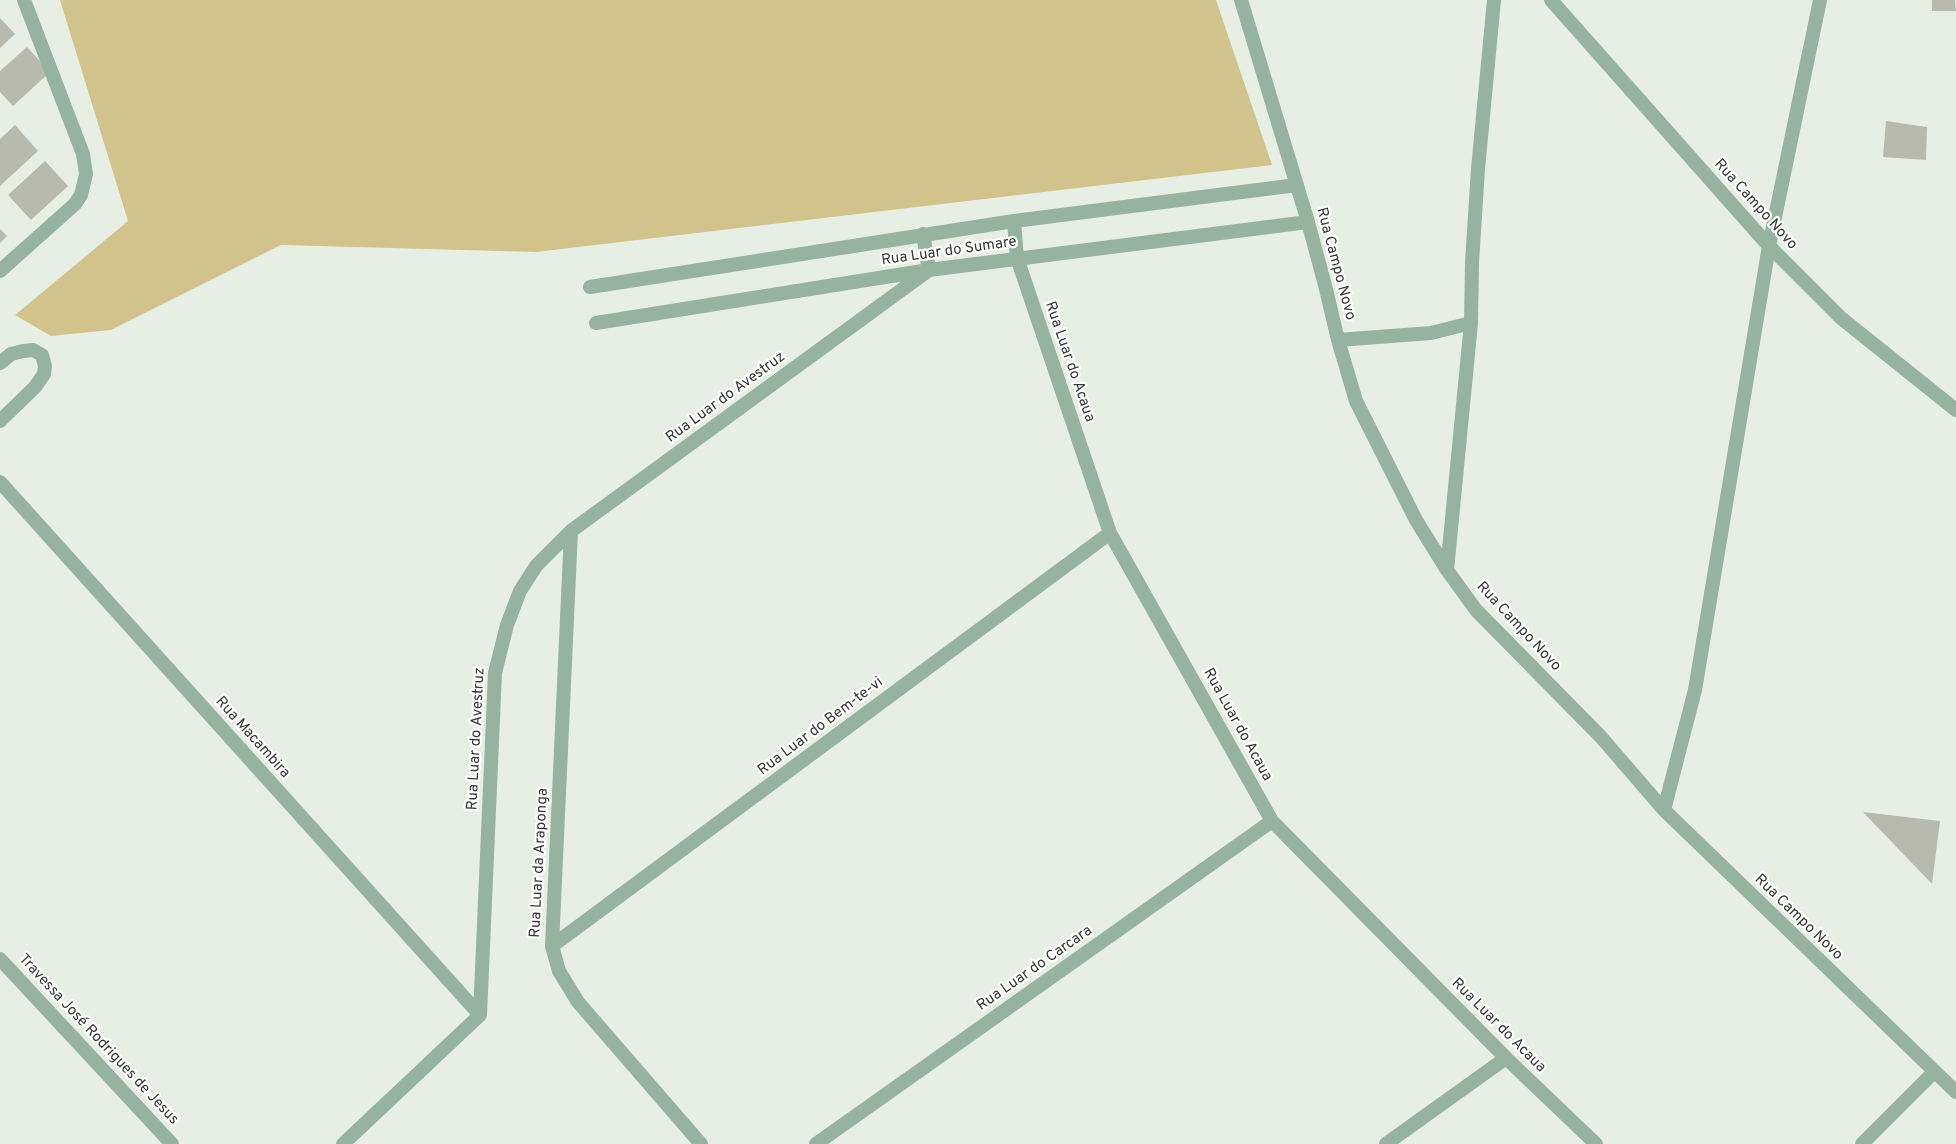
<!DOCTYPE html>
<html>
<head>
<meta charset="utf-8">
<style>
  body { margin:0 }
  canvas { display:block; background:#e7efe4 }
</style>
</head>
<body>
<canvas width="1956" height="1144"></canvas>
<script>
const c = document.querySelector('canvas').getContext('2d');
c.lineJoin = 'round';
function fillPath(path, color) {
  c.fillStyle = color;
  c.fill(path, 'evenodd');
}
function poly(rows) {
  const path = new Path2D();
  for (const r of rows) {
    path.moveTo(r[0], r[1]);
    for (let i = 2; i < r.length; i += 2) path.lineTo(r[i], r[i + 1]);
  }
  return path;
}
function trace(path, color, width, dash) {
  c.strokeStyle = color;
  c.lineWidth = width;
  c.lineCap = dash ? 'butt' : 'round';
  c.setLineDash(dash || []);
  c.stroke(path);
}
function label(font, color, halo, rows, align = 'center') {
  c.font = font + ' Overpass,sans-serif';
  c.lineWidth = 4.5;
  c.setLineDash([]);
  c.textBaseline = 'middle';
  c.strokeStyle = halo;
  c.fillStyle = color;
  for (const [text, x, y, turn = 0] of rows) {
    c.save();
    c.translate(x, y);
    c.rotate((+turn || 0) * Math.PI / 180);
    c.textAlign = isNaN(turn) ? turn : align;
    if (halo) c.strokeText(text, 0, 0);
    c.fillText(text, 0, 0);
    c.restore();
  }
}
const green = poly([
  [60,0,1216,0,1272,165,536,252,281,245,111,330,51,336,15,315,128,221]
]);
const building = poly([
  [1932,0,1955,0,1956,11,1932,11],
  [0,18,15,34,0,48],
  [27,47,50,72,13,106,0,92,0,71],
  [1886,121,1927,127,1926,160,1883,157],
  [15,125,38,151,0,186,0,139],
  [45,161,68,186,31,220,8,195],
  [0,229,7,236,0,243],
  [1863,812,1940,821,1932,884]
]);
const minor = poly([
  [1241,0,1308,222,1325,285,1338,340,1356,401,1416,520,1447,570,1476,610,1601,737,1664,810,1956,1092],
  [1551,0,1769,246,1841,318,1956,410],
  [1014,221,1017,258,1110,533,1272,821,1506,1058,1596,1144],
  [0,271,75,204,81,195,86,174,83,154,24,0],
  [590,287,1014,221,1297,185],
  [596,323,929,270,1308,222],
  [1338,340,1431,333,1471,323],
  [0,363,11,354,23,351,33,350,42,355,45,366,44,374,35,387,0,421],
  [0,482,480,1015],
  [571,531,552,946,559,971,578,1002,701,1144],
  [1447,570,1471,323,1472,262,1478,169,1494,0],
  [1664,810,1695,690,1769,246,1820,0],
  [552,946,1110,533],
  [0,959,172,1144],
  [343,1144,480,1015,495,673,507,625,520,591,536,566,571,531,929,270,923,234],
  [816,1144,1272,821],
  [1386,1144,1506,1058],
  [1862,1144,1934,1072]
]);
const streetNames = [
  ["Rua Campo Novo",1755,205,48],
  ["Rua Luar do Sumare",949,252,-8],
  ["Rua Campo Novo",1335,264,75],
  ["Rua Luar do Acaua",1069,362,71],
  ["Rua Luar do Avestruz",726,398,-36],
  ["Rua Campo Novo",1518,627,47],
  ["Rua Luar do Acaua",1237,725,61],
  ["Rua Luar do Bem-te-vi",821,727,-37],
  ["Rua Macambira",252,738,48],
  ["Rua Luar do Avestruz",477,739,-87],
  ["Rua Luar da Araponga",540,863,-87],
  ["Rua Campo Novo",1798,918,44],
  ["Rua Luar do Carcara",1035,969,-35],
  ["Rua Luar do Acaua",1498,1026,45],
  ["Travessa José Rodrigues de Jesus",98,1040,47]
];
fillPath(green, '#d2c38d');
fillPath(building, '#b8baae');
trace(minor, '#95b39e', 14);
label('15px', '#343733', '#fff', streetNames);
</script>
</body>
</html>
